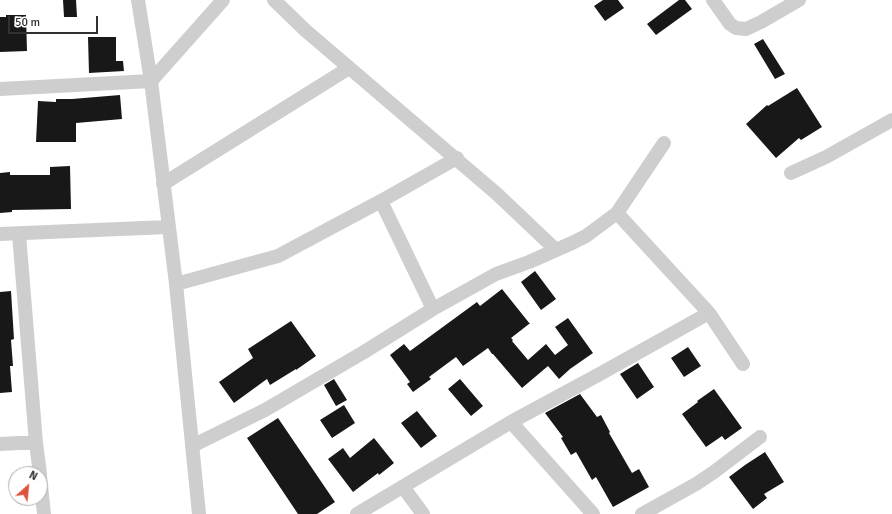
<!DOCTYPE html>
<html>
<head>
<meta charset="utf-8">
<style>
  body { margin:0 }
  #map { position:relative; width:892px; height:514px; overflow:hidden; background:#fff; font-family:Signika,sans-serif }
  canvas { display:block }
  .north { position:absolute; left:8px; top:466px; width:40px; height:40px; box-sizing:border-box; background:#fff; border:1px solid #adadad; border-radius:50%; rotate:27deg; font-size:11px; font-weight:700; line-height:16px; text-align:center; color:#313131 }
  .north::after { content:''; display:block; margin:auto; width:14px; height:18px; background:#e0513a; clip-path:polygon(50% 0,100% 100%,50% 72%,0 100%) }
  .scale { position:absolute; left:8px; top:16px; width:90px; height:18px; box-sizing:border-box; border:2px solid #313131; border-top:0; padding-left:5px; font-size:12px; line-height:14px; white-space:nowrap; color:#313131; -webkit-text-stroke:3px #fff; paint-order:stroke }
</style>
</head>
<body>
<div id="map">
<canvas width="892" height="514"></canvas>
<div class="north">N</div>
<div class="scale">50 m</div>
</div>
<script>
const c = document.querySelector('canvas').getContext('2d');
c.lineJoin = 'round';
function fillPath(path, color) {
  c.fillStyle = color;
  c.fill(path, 'evenodd');
}
function poly(rows) {
  const path = new Path2D();
  for (const r of rows) {
    path.moveTo(r[0], r[1]);
    for (let i = 2; i < r.length; i += 2) path.lineTo(r[i], r[i + 1]);
  }
  return path;
}
function trace(path, color, width, dash) {
  c.strokeStyle = color;
  c.lineWidth = width;
  c.lineCap = dash ? 'butt' : 'round';
  c.setLineDash(dash || []);
  c.stroke(path);
}
const building = poly([
  [63,0,76,0,77,17,64,17],
  [603,0,618,0,624,8,605,21,594,6],
  [679,0,685,0,692,9,656,35,647,24],
  [6,15,26,15,27,51,0,52,0,17,6,17],
  [88,37,116,37,116,61,123,61,124,71,89,73],
  [763,39,785,74,775,79,754,44],
  [797,88,822,127,801,140,799,138,776,158,746,124,767,105,768,106],
  [120,95,122,119,76,123,76,142,36,142,38,101,56,102,56,99,72,99],
  [70,166,71,209,12,210,12,212,0,213,0,173,10,172,10,175,50,175,50,167],
  [535,271,556,299,541,310,521,282],
  [502,289,530,324,529,324,511,338,513,340,512,341,528,360,546,344,555,355,568,345,555,327,568,318,593,353,570,369,559,379,548,366,522,388,493,354,492,354,488,348,463,366,456,357,429,377,431,379,413,392,407,384,410,382,390,355,404,344,410,351,477,302,480,306],
  [11,291,14,339,11,340,13,366,10,366,12,392,0,393,0,292],
  [291,321,316,356,296,370,296,369,270,385,267,379,234,403,219,382,253,358,248,349],
  [688,347,701,366,684,377,671,358],
  [638,363,654,387,637,399,620,374],
  [334,379,347,400,336,406,324,385],
  [460,379,483,406,471,416,448,389],
  [714,389,742,428,725,440,722,436,706,447,682,414,698,402,697,401],
  [580,394,597,417,601,415,610,432,609,433,632,473,639,469,649,487,613,507,596,477,592,480,576,452,571,455,561,438,563,437,545,413],
  [344,405,355,423,332,438,320,420],
  [417,411,437,436,421,448,401,423],
  [278,418,335,502,317,514,298,514,247,438],
  [374,438,394,463,379,475,378,473,353,492,328,459,343,448,350,458],
  [765,452,784,482,764,494,767,498,753,509,729,477,745,465]
]);
const street = poly([
  [138,0,151,81,176,284,199,514],
  [274,0,305,30,497,194,556,250],
  [713,0,730,24,736,28,746,29,761,22,799,0],
  [0,89,151,81,223,0],
  [791,173,826,157,892,120],
  [163,184,349,68],
  [381,201,433,309],
  [617,213,709,313,743,364],
  [0,234,168,227],
  [19,234,36,443,40,474],
  [176,284,278,256,381,201,457,158],
  [511,422,593,514],
  [0,444,19,443,36,443],
  [192,446,265,410,364,352,433,309,496,274,529,262,572,243,586,236,617,213,664,143],
  [40,476,44,514],
  [403,487,423,514],
  [357,514,511,422,598,375,709,313],
  [642,514,696,484,714,472,760,437]
]);
fillPath(building, '#181818');
trace(street, '#cecece', 14);
</script>
</body>
</html>
